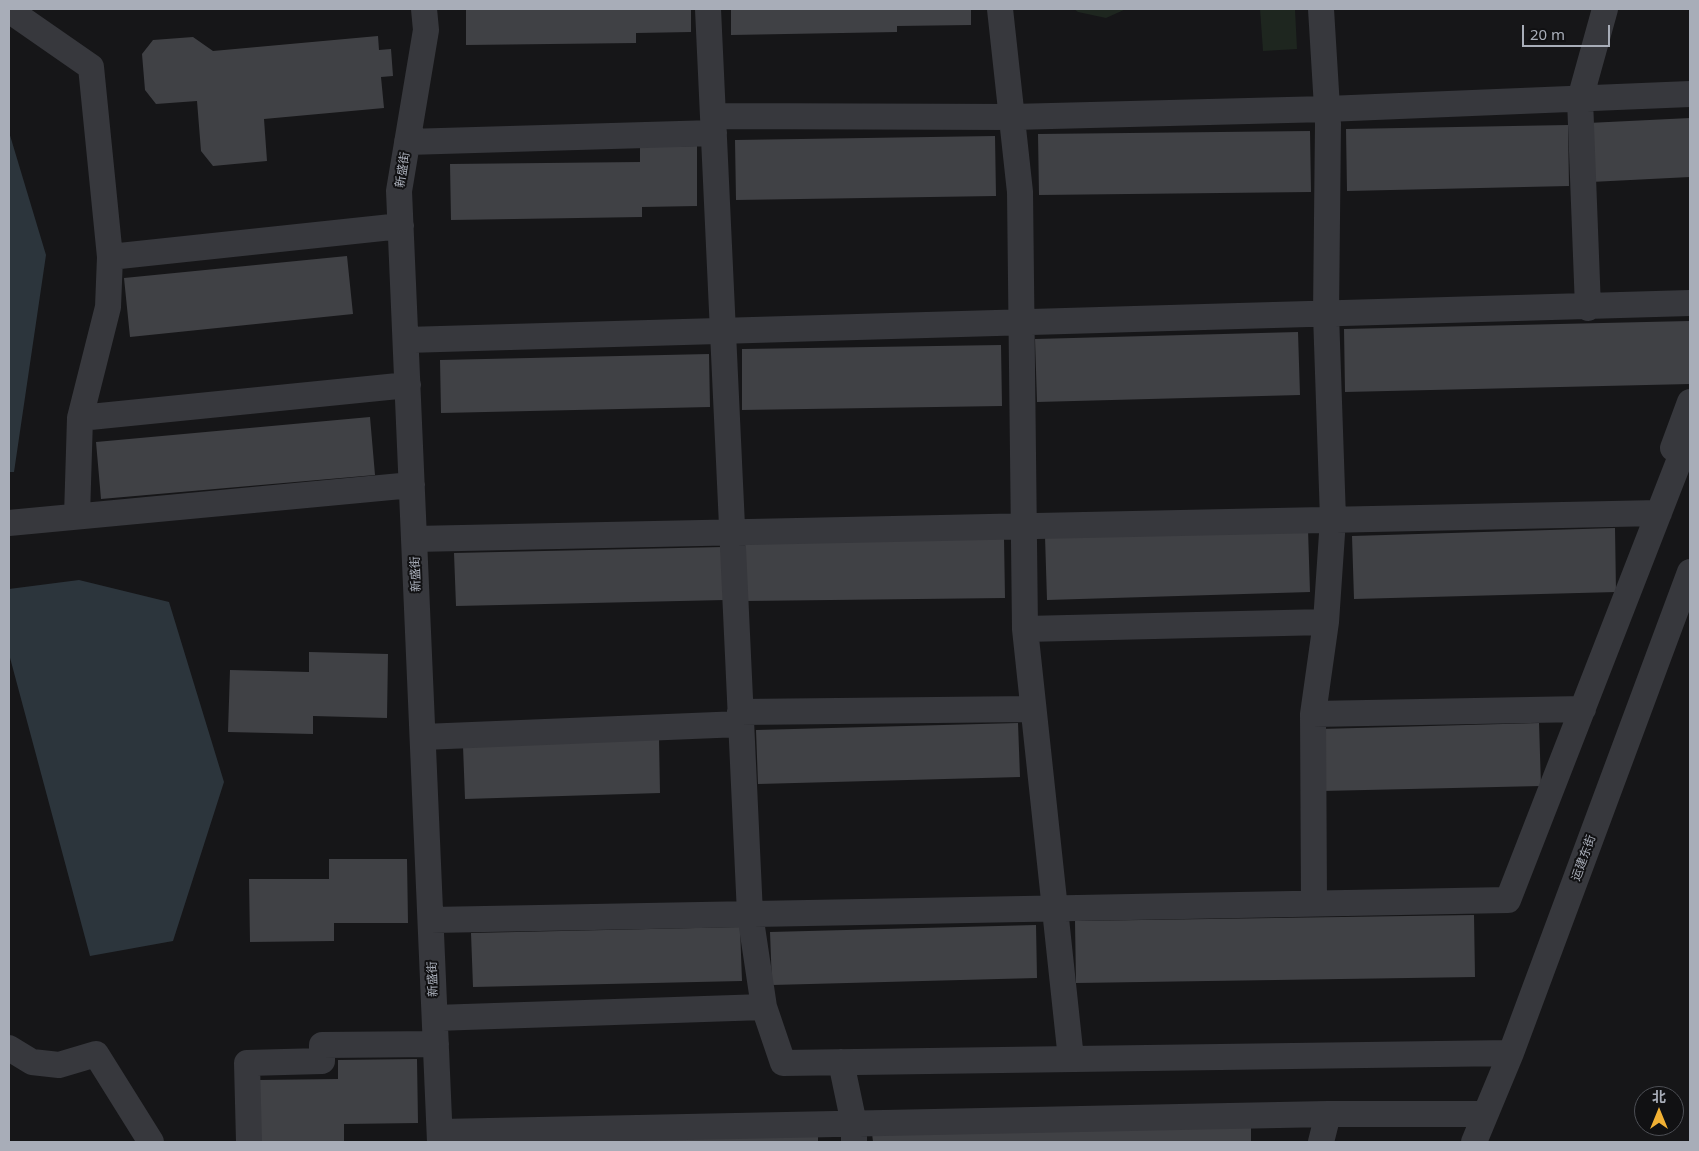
<!DOCTYPE html>
<html>
<head>
<meta charset="utf-8">
<style>
  body { margin:0 }
  #map { position:relative; width:1699px; height:1151px; overflow:hidden; background:#161618; font-family:"Noto Sans","Noto Sans SC",sans-serif }
  canvas { display:block }
  .frame { position:absolute; inset:0; border:10px solid #a8adb8; pointer-events:none }
  .north { position:absolute; left:1634px; top:1086px; width:50px; height:50px; box-sizing:border-box; background:#111113; border:1px solid #4d4f55; border-radius:50%; rotate:0deg; font-size:14px; font-weight:700; line-height:20px; text-align:center; color:#a8adb8 }
  .north::after { content:''; display:block; margin:auto; width:18px; height:22px; background:#f2b134; clip-path:polygon(50% 0,100% 100%,50% 72%,0 100%) }
  .scale { position:absolute; left:1522px; top:25px; width:88px; height:22px; box-sizing:border-box; border:2px solid #a8adb8; border-top:0; padding-left:6px; font-size:15px; line-height:18px; white-space:nowrap; color:#a8adb8; -webkit-text-stroke:4px #111113; paint-order:stroke }
</style>
</head>
<body>
<div id="map">
<canvas width="1699" height="1151"></canvas>
<div class="frame"></div>
<div class="north">北</div>
<div class="scale">20 m</div>
</div>
<script>
const c = document.querySelector('canvas').getContext('2d');
c.lineJoin = 'round';
function fillPath(path, color) {
  c.fillStyle = color;
  c.fill(path, 'evenodd');
}
function poly(rows) {
  const path = new Path2D();
  for (const r of rows) {
    path.moveTo(r[0], r[1]);
    for (let i = 2; i < r.length; i += 2) path.lineTo(r[i], r[i + 1]);
  }
  return path;
}
function trace(path, color, width, dash) {
  c.strokeStyle = color;
  c.lineWidth = width;
  c.lineCap = dash ? 'butt' : 'round';
  c.setLineDash(dash || []);
  c.stroke(path);
}
function label(font, color, halo, rows, align = 'center') {
  c.font = font + ' "Noto Sans","Noto Sans SC",sans-serif';
  c.lineWidth = 4;
  c.setLineDash([]);
  c.textBaseline = 'middle';
  c.strokeStyle = halo;
  c.fillStyle = color;
  for (const [text, x, y, turn = 0] of rows) {
    c.save();
    c.translate(x, y);
    c.rotate((+turn || 0) * Math.PI / 180);
    c.textAlign = isNaN(turn) ? turn : align;
    if (halo) c.strokeText(text, 0, 0);
    c.fillText(text, 0, 0);
    c.restore();
  }
}
const green = poly([
  [1074,9,1126,9,1106,18,1078,12],
  [1260,9,1295,9,1297,49,1263,51]
]);
const water = poly([
  [9,132,46,255,14,472,9,472],
  [79,580,169,602,224,782,173,941,90,956,9,654,9,589]
]);
const building = poly([
  [466,9,691,9,691,32,636,33,636,43,466,45],
  [731,9,971,9,971,25,897,26,897,32,731,35],
  [378,36,379,50,391,49,393,76,381,77,384,108,264,119,267,161,213,166,201,151,197,101,156,104,145,90,142,54,153,40,193,37,213,51],
  [1690,118,1690,177,1591,182,1588,123],
  [1568,125,1569,186,1347,191,1346,129],
  [1310,131,1311,192,1039,195,1038,134],
  [995,136,996,196,736,200,735,140],
  [697,146,697,206,642,207,642,217,451,220,450,164,640,162,640,147],
  [347,256,353,314,130,337,124,278],
  [1689,321,1690,384,1345,392,1344,329],
  [1298,332,1300,395,1037,402,1035,339],
  [1001,345,1002,406,742,410,742,349],
  [709,354,710,407,441,413,440,360],
  [370,417,375,475,101,499,96,442],
  [1615,528,1616,592,1354,599,1352,536],
  [1308,529,1310,592,1047,600,1045,536],
  [1004,538,1005,598,745,601,745,541],
  [723,547,725,600,456,606,454,553],
  [309,652,388,654,387,718,313,716,313,734,228,732,230,670,309,672],
  [1018,723,1020,777,758,784,756,730],
  [1539,723,1541,786,1322,791,1320,729],
  [659,739,660,793,465,799,463,746],
  [329,859,407,859,408,923,334,923,334,941,250,942,249,879,329,879],
  [1474,915,1475,977,1076,983,1075,921],
  [1036,925,1037,978,772,985,770,932],
  [740,927,742,981,473,987,471,933],
  [417,1059,418,1123,344,1124,344,1141,259,1142,259,1080,338,1079,338,1060],
  [1251,1127,1251,1142,873,1142,872,1133],
  [818,1134,818,1142,532,1142]
]);
const street = poly([
  [424,9,426,30,399,191,440,1142],
  [708,9,750,914,764,1007],
  [1000,9,1020,192,1025,629,1071,1059],
  [9,10,91,67,110,257,108,307,80,418,77,516],
  [713,116,1012,117,1327,109,1690,94],
  [407,142,714,133],
  [110,257,401,226],
  [1588,308,1580,99,1605,9],
  [406,340,1690,303],
  [80,418,408,385],
  [1673,448,1690,402],
  [9,523,412,485],
  [414,539,1659,513],
  [1025,629,1326,622],
  [740,712,1033,709],
  [1313,714,1583,709],
  [423,737,741,724],
  [1314,903,1313,714,1326,622,1333,519,1326,314,1328,124,1321,9],
  [431,920,1508,900,1690,433],
  [435,1018,764,1007,783,1063,1511,1053],
  [9,1048,32,1062,59,1065,96,1054,151,1142],
  [841,1062,854,1124,854,1142],
  [440,1132,1328,1114,1485,1114],
  [249,1142,247,1063,322,1061,322,1045,436,1044],
  [1321,1142,1328,1114],
  [1474,1142,1511,1053,1690,572]
]);
const streetNames = [
  ["新盛街",403,170,-81],
  ["新盛街",416,574,-92],
  ["运建东街",1584,858,-70],
  ["新盛街",433,979,-92]
];
fillPath(green, '#1e261f');
fillPath(water, '#2c353c');
fillPath(building, '#404145');
trace(street, '#37383d', 26);
label('12px', '#a8adb8', '#111113', streetNames);
</script>
</body>
</html>
